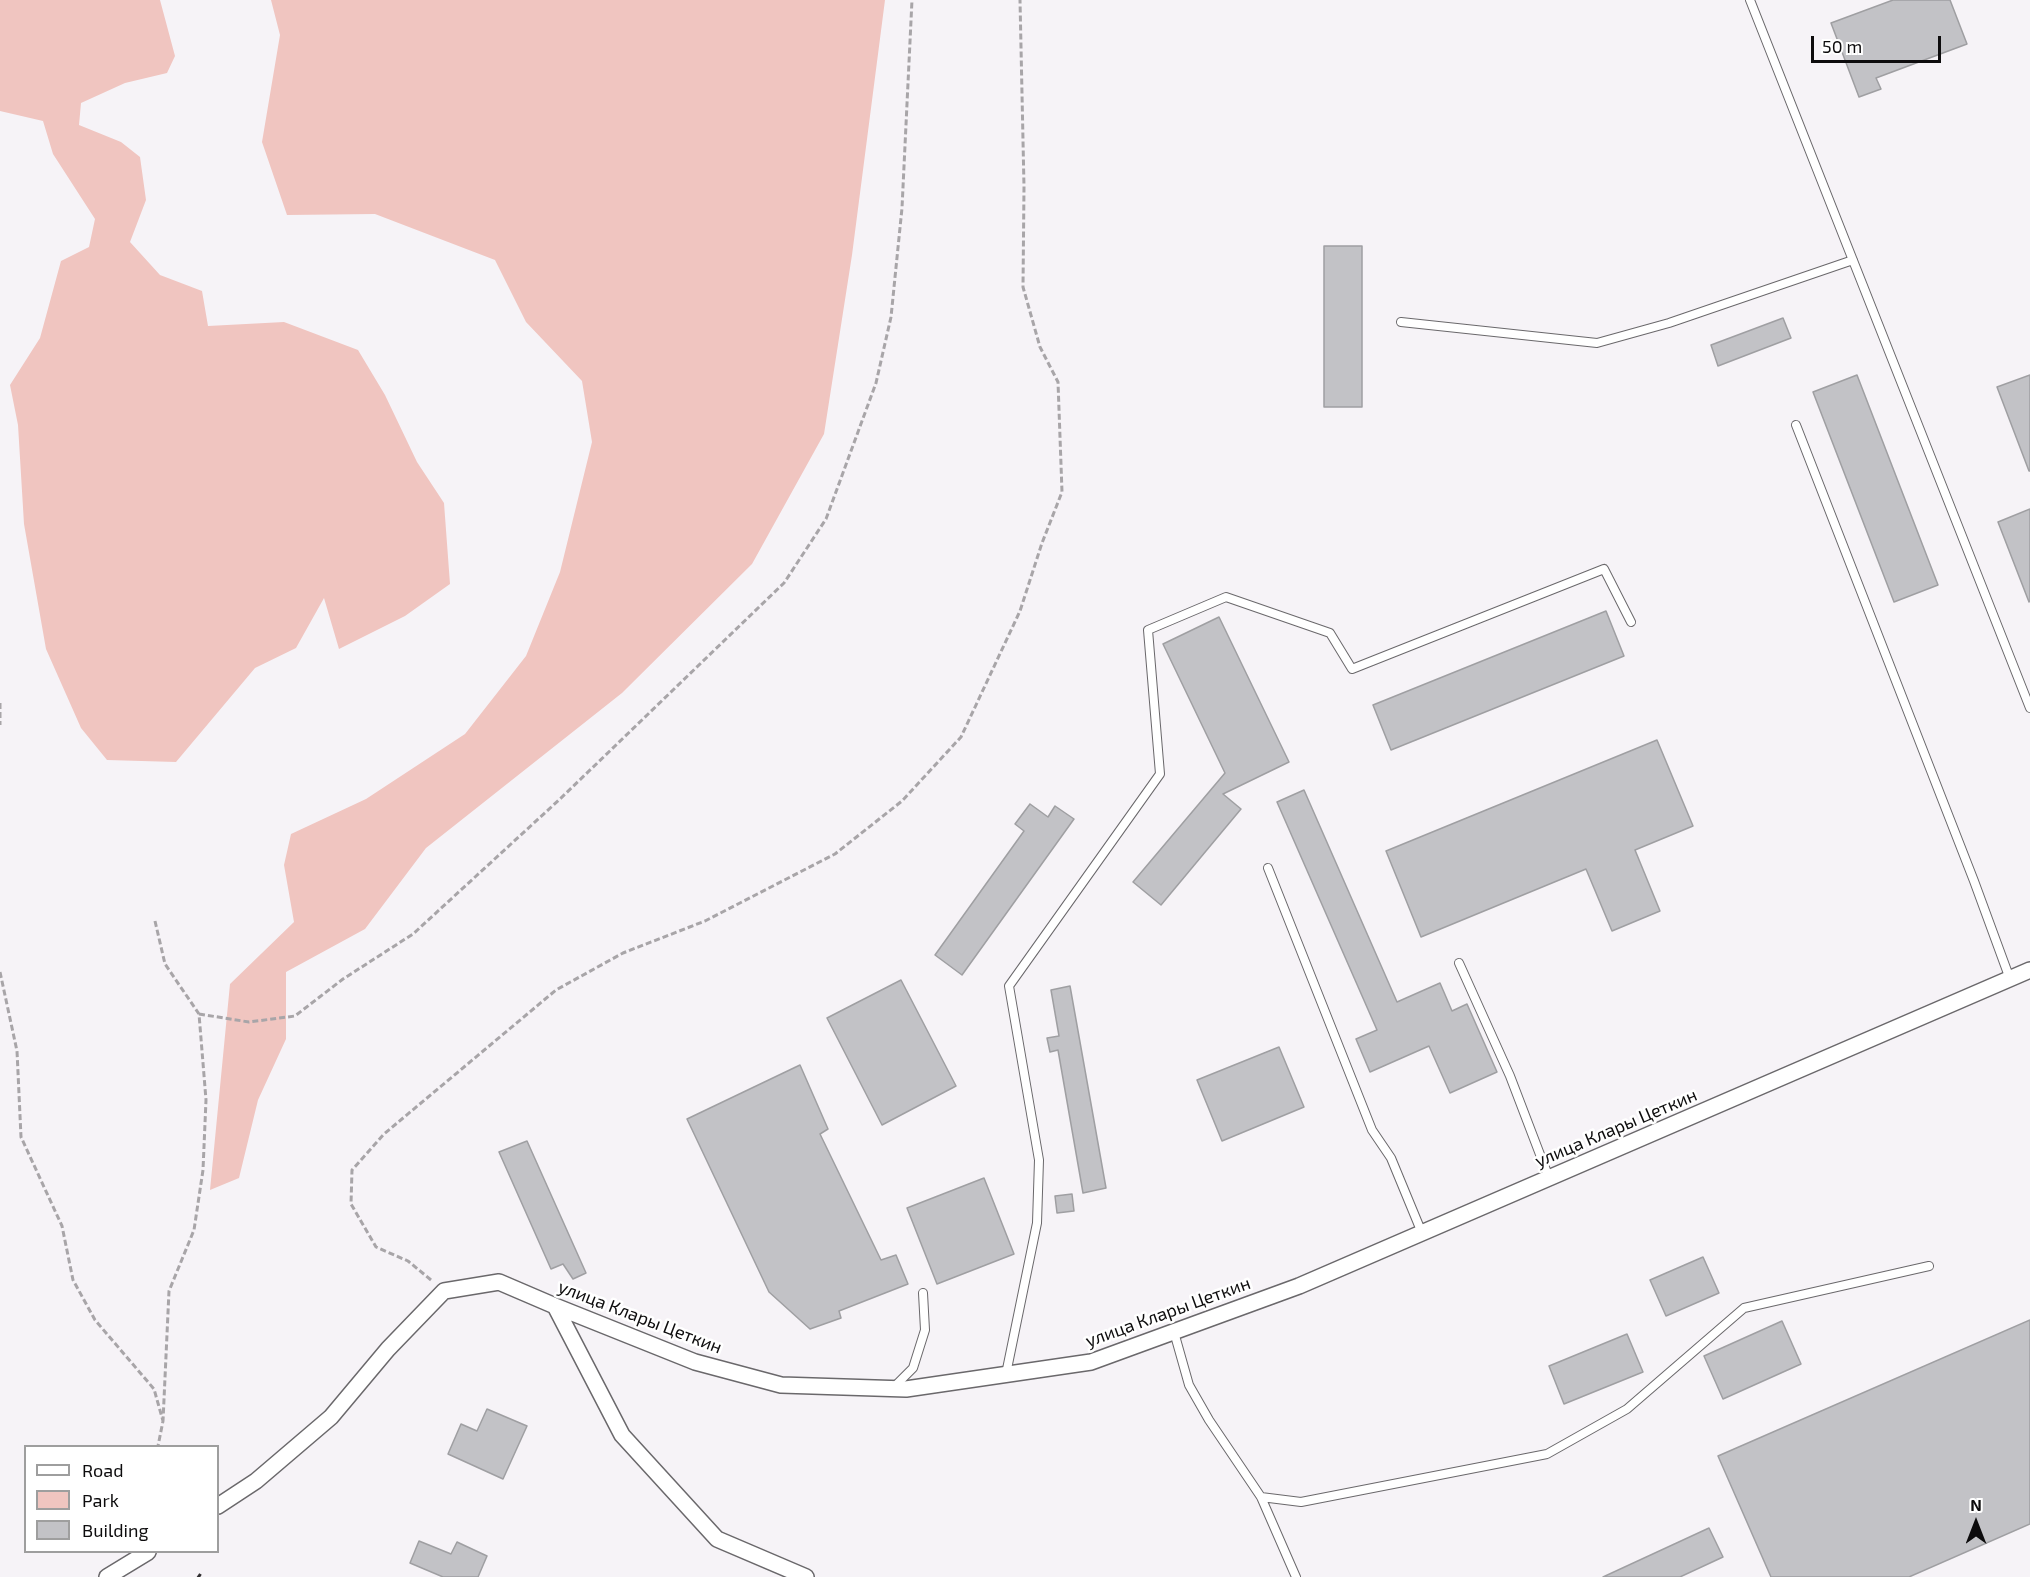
<!DOCTYPE html>
<html>
<head>
<meta charset="utf-8">
<style>
  body { margin:0 }
  #map { position:relative; width:2030px; height:1577px; overflow:hidden; background:#f6f3f7; font-family:"Exo 2",sans-serif }
  canvas { display:block }
  .legend { position:absolute; left:24px; top:1445px; width:195px; height:108px; box-sizing:border-box; background:#fff; border:2px solid #9e9e9e; margin:0; padding:8px 10px; list-style:none; font-size:18px; color:#0d0c0d }
  .legend li { display:flex; align-items:center; gap:12px; height:30px }
  .legend b { width:30px; border:2px solid #9e9e9e }
  .north { position:absolute; left:1946px; top:1493px; width:60px; height:60px; -webkit-text-stroke:4px #fff; paint-order:stroke; rotate:0deg; font-size:16px; font-weight:700; line-height:24px; text-align:center; color:#0d0c0d }
  .north::after { content:''; display:block; margin:auto; width:21px; height:27px; background:#0d0c0d; clip-path:polygon(50% 0,100% 100%,50% 72%,0 100%) }
  .scale { position:absolute; left:1811px; top:36px; width:130px; height:27px; box-sizing:border-box; border:3px solid #0d0c0d; border-top:0; padding-left:8px; font-size:18px; line-height:21px; white-space:nowrap; color:#0d0c0d; -webkit-text-stroke:4px #fff; paint-order:stroke }
</style>
</head>
<body>
<div id="map">
<canvas width="2030" height="1577"></canvas>
<ul class="legend">
<li><b style="height:8px;background:#fff"></b>Road</li>
<li><b style="height:16px;background:#f0c5c0"></b>Park</li>
<li><b style="height:16px;background:#c2c2c6"></b>Building</li>
</ul>
<div class="north">N</div>
<div class="scale">50 m</div>
</div>
<script>
const c = document.querySelector('canvas').getContext('2d');
c.lineJoin = 'round';
function fillPath(path, color) {
  c.fillStyle = color;
  c.fill(path, 'evenodd');
}
function poly(rows) {
  const path = new Path2D();
  for (const r of rows) {
    path.moveTo(r[0], r[1]);
    for (let i = 2; i < r.length; i += 2) path.lineTo(r[i], r[i + 1]);
  }
  return path;
}
function trace(path, color, width, dash) {
  c.strokeStyle = color;
  c.lineWidth = width;
  c.lineCap = dash ? 'butt' : 'round';
  c.setLineDash(dash || []);
  c.stroke(path);
}
function label(font, color, halo, rows, align = 'center') {
  c.font = font + ' "Exo 2",sans-serif';
  c.lineWidth = 5;
  c.setLineDash([]);
  c.textBaseline = 'middle';
  c.strokeStyle = halo;
  c.fillStyle = color;
  for (const [text, x, y, turn = 0] of rows) {
    c.save();
    c.translate(x, y);
    c.rotate((+turn || 0) * Math.PI / 180);
    c.textAlign = isNaN(turn) ? turn : align;
    if (halo) c.strokeText(text, 0, 0);
    c.fillText(text, 0, 0);
    c.restore();
  }
}
const green = poly([
  [0,0,160,0,175,56,167,73,125,83,81,103,79,125,121,142,140,157,146,200,130,242,160,275,202,291,208,326,284,322,358,350,385,395,417,462,444,503,450,584,405,616,339,649,324,598,296,648,255,668,176,762,107,760,81,728,46,649,24,524,18,425,10,385,40,338,61,261,89,247,95,219,53,154,43,121,0,111],
  [271,0,885,0,852,255,824,434,752,564,622,693,426,848,365,929,286,972,286,1039,258,1100,239,1178,210,1190,230,984,294,922,284,865,291,834,366,799,465,734,526,656,560,572,592,442,582,381,526,322,495,260,375,214,287,215,262,142,280,35]
]);
const building = poly([
  [1893,0,1950,0,1967,44,1876,78,1881,89,1859,97,1831,23,1893,0],
  [1324,246,1362,246,1362,407,1324,407,1324,246],
  [1783,318,1791,338,1718,366,1711,345,1783,318],
  [1857,375,1938,585,1894,602,1813,392,1857,375],
  [2030,375,2030,471,2029,471,1997,387,2030,375],
  [2030,509,2030,601,2029,602,1998,522,2030,509],
  [1606,611,1624,656,1391,750,1373,705,1606,611],
  [1219,617,1289,762,1223,794,1241,809,1161,905,1133,882,1225,773,1163,644,1219,617],
  [1657,740,1693,826,1635,850,1660,911,1612,931,1586,869,1421,937,1386,851,1657,740],
  [1304,790,1397,1002,1440,983,1452,1011,1467,1004,1497,1072,1450,1093,1429,1046,1370,1072,1356,1039,1377,1030,1277,802,1304,790],
  [1030,804,1048,817,1055,806,1074,819,962,975,935,955,1024,831,1015,824,1030,804],
  [901,980,956,1086,882,1125,827,1018,901,980],
  [1070,986,1106,1188,1083,1193,1058,1050,1050,1052,1047,1038,1059,1036,1051,990,1070,986],
  [1279,1047,1304,1107,1222,1141,1197,1080,1279,1047],
  [800,1065,828,1129,820,1134,881,1260,896,1255,908,1284,839,1311,841,1318,810,1329,769,1292,687,1119,800,1065],
  [527,1141,586,1273,573,1279,563,1264,551,1269,499,1152,527,1141],
  [984,1178,1014,1254,937,1284,907,1208,984,1178],
  [1072,1194,1074,1211,1057,1213,1055,1196,1072,1194],
  [1703,1257,1719,1293,1666,1316,1650,1280,1703,1257],
  [2030,1320,2030,1524,1909,1577,1771,1577,1718,1456,2030,1320],
  [1782,1321,1801,1364,1723,1399,1704,1356,1782,1321],
  [1627,1334,1643,1372,1564,1404,1549,1366,1627,1334],
  [487,1409,527,1426,503,1479,448,1454,461,1424,477,1431,487,1409],
  [1709,1528,1723,1557,1680,1577,1603,1577,1709,1528],
  [419,1541,451,1554,457,1542,487,1556,478,1577,443,1577,410,1563,419,1541]
]);
const path = poly([
  [0,703,0,725],
  [155,921,165,964,199,1014,206,1100,203,1170,194,1230,169,1291,163,1421],
  [0,972,17,1051,21,1137,62,1226,73,1280,95,1320,154,1389,163,1421,158,1446],
  [199,1014,249,1022,295,1016,343,979,413,934,560,799,784,583,826,519,876,383,891,317,902,208,912,0],
  [431,1280,408,1261,376,1247,351,1204,352,1170,384,1134,556,990,623,953,705,921,835,854,902,801,961,737,1020,611,1042,543,1062,492,1058,382,1040,347,1023,287,1024,187,1020,0]
]);
const service = poly([
  [1750,0,2030,708],
  [1401,322,1597,343,1669,323,1853,260],
  [1796,425,1974,881,2010,979],
  [1268,868,1372,1130,1391,1158,1422,1233],
  [1459,963,1510,1076,1549,1178],
  [1174,1332,1189,1385,1209,1420,1261,1497,1296,1577],
  [1006,1374,1037,1223,1039,1160,1009,986,1160,774,1148,630,1226,597,1330,633,1352,669,1604,569,1631,622],
  [894,1387,913,1368,925,1330,923,1293],
  [1261,1497,1301,1502,1547,1454,1627,1409,1744,1308,1929,1266]
]);
const minor = poly([
  [555,1306,622,1435,717,1539,806,1577],
  [218,1506,256,1481,331,1417,388,1349,444,1291,499,1282,555,1306,695,1362,781,1385,906,1389,1091,1362,1299,1286,2030,970],
  [107,1577,148,1552]
]);
const rail = poly([
  [198,1575,201,1577]
]);
const streetNames = [
  ["улица Клары Цеткин",1616,1128,-23],
  ["улица Клары Цеткин",1168,1312,-20],
  ["улица Клары Цеткин",640,1317,21]
];
fillPath(green, '#f0c5c0');
fillPath(building, '#c2c2c6');
trace(building, '#9f9fa2', 1.5);
trace(service, '#6a686b', 10);
trace(minor, '#6a686b', 18);
trace(path, '#a8a5a8', 3, [6, 3]);
trace(service, '#fff', 8);
trace(minor, '#fff', 15);
trace(rail, '#302e30', 4.5, [3, 6]);
label('18px', '#0d0c0d', '#fff', streetNames);
</script>
</body>
</html>
